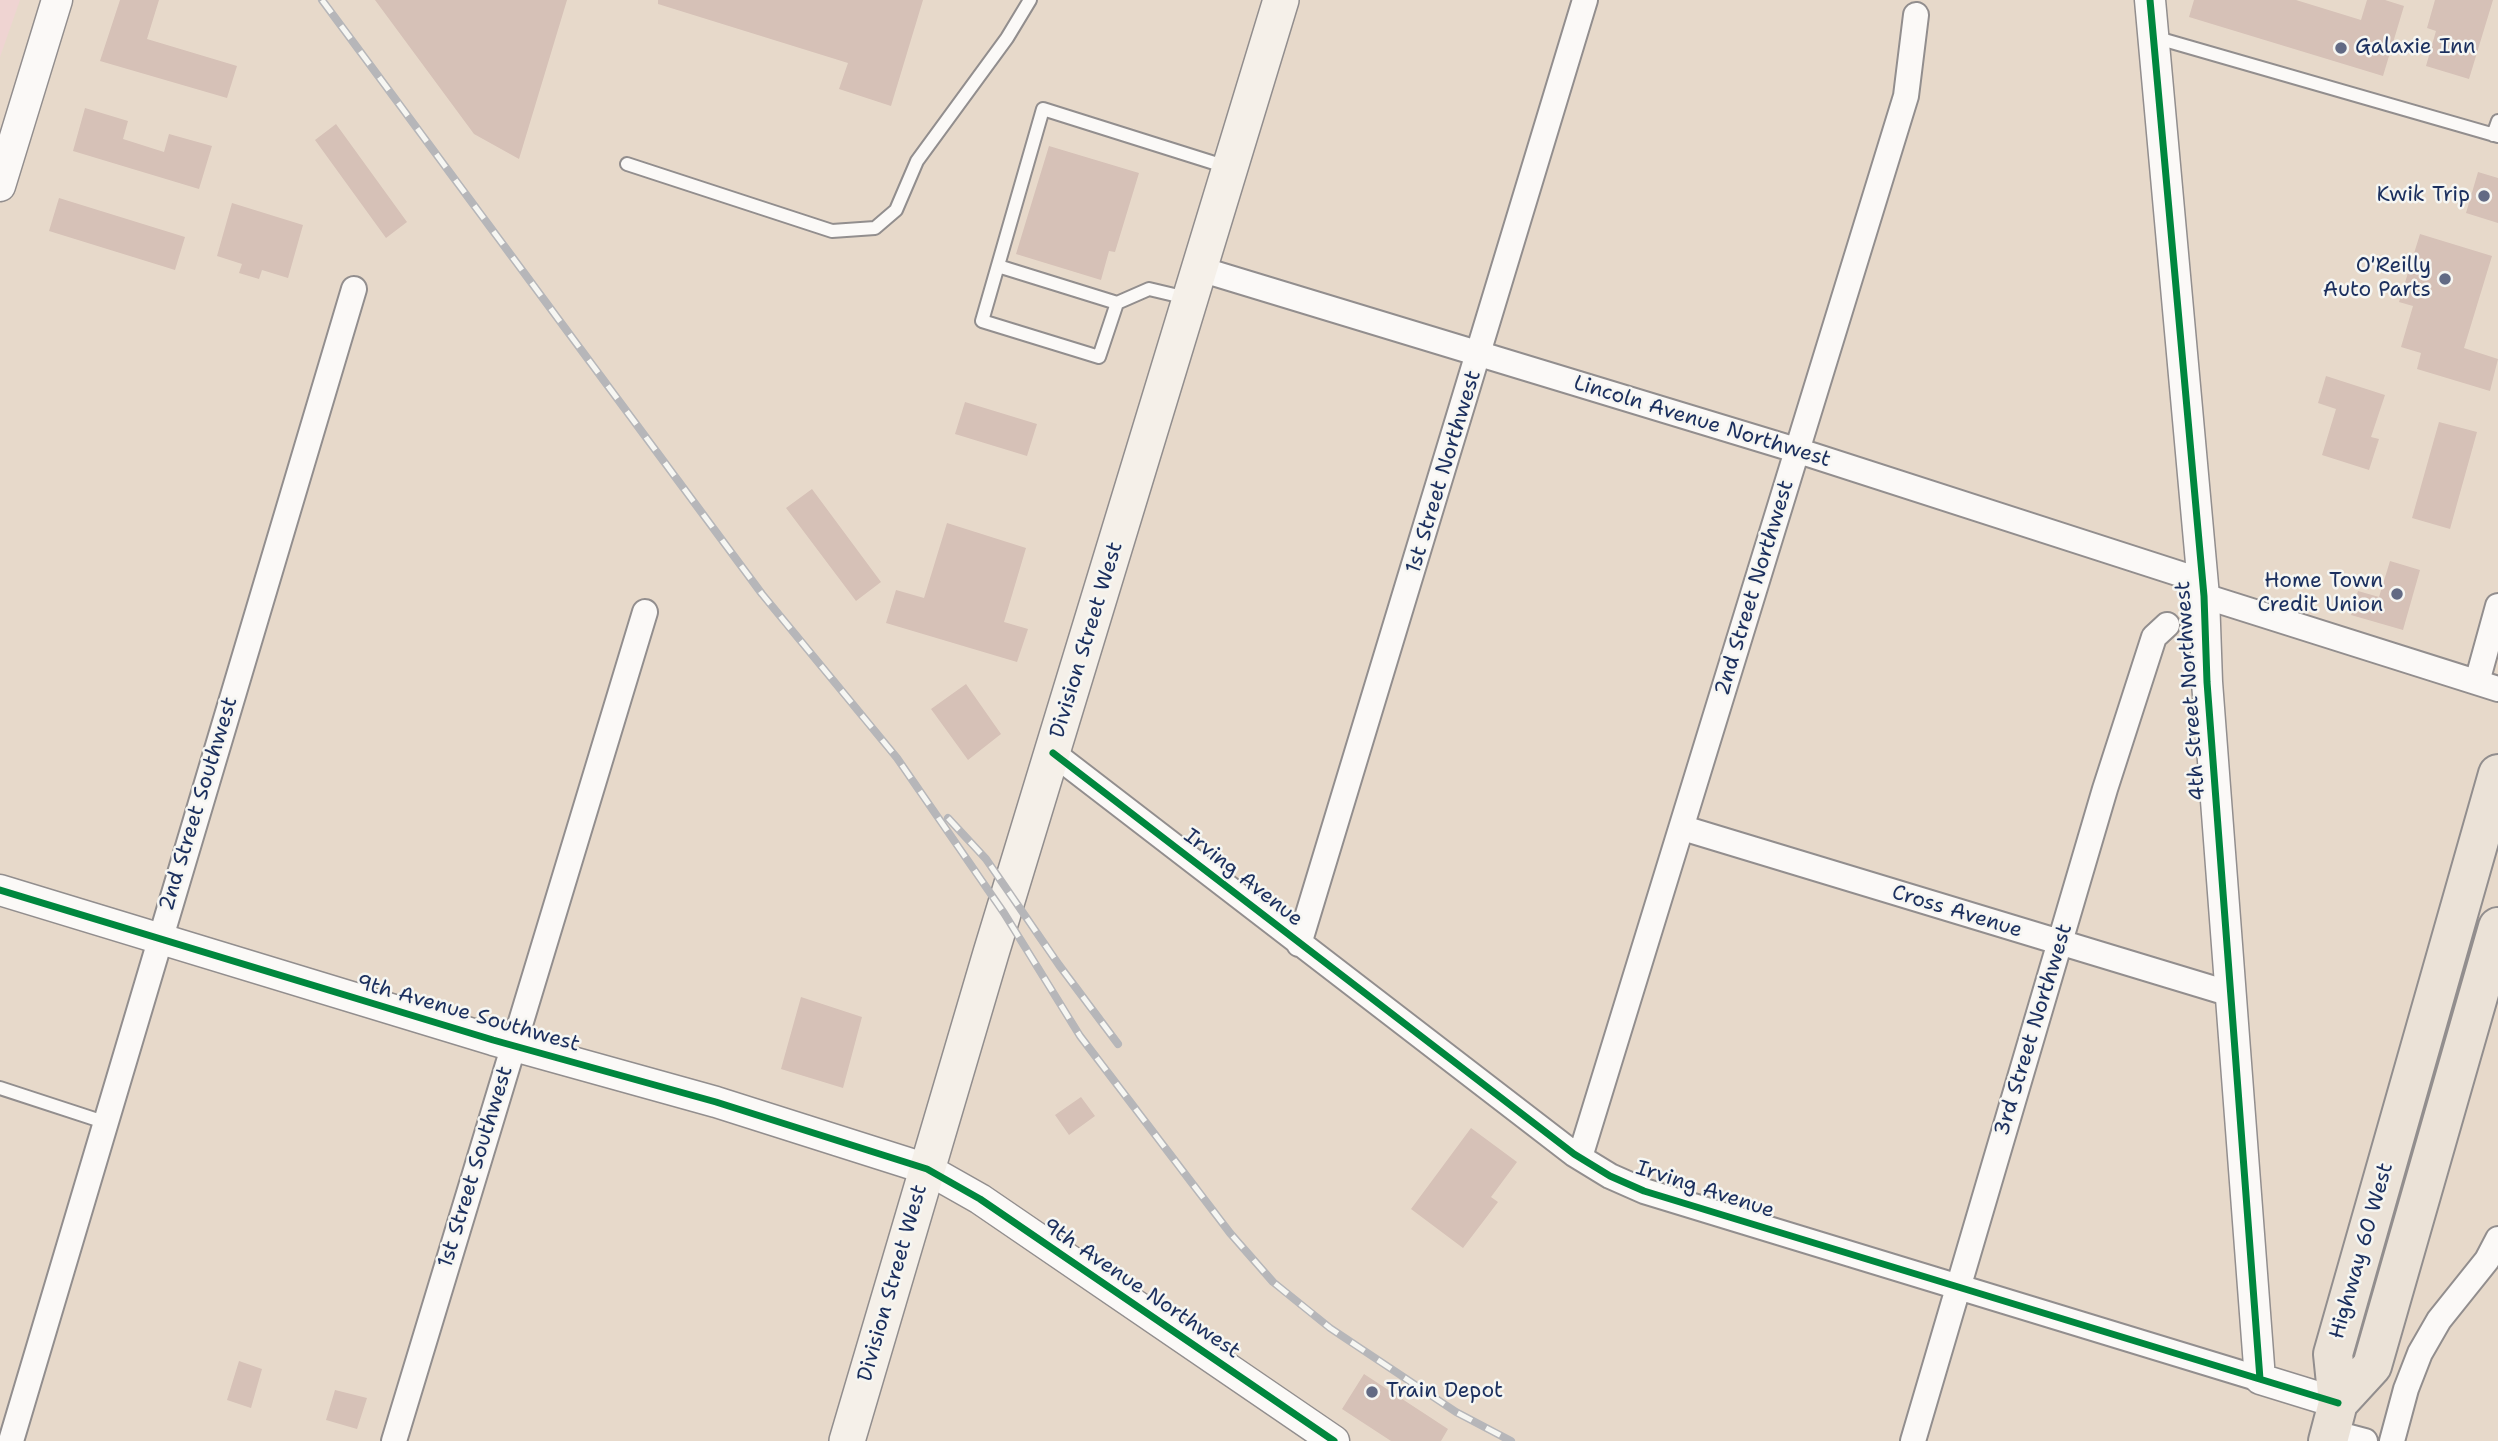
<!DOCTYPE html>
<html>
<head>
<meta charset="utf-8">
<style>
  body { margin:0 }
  canvas { display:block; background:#e7d9ca }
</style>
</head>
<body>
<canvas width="2498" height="1441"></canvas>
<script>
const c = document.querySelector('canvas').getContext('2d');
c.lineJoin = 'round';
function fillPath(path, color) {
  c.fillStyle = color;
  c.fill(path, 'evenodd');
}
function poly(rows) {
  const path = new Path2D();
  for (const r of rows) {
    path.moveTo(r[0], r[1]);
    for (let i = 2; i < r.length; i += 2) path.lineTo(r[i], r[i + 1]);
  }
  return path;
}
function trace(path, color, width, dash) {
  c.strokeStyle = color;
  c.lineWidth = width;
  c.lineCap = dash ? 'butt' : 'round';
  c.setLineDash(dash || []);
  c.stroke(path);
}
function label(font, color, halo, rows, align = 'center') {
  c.font = font + ' "Shantell Sans",sans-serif';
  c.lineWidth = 5;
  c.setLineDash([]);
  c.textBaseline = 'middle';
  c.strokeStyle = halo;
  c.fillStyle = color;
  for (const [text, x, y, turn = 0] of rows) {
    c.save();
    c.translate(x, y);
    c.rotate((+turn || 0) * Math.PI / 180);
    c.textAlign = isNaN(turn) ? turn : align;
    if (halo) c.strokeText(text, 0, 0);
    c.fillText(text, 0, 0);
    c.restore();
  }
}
const built = poly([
  [0,0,20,0,0,57]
]);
const building = poly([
  [120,0,159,0,147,39,237,66,227,98,100,61],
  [375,0,567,0,519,159,474,134],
  [658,0,923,0,891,106,839,89,848,63,658,4],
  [2194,0,2296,0,2361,20,2367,0,2385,0,2404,6,2383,76,2189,17],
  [2435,0,2493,0,2469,79,2426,66,2436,31,2427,28],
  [85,108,128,121,123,139,164,152,169,134,212,146,199,189,73,151],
  [336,124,407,222,386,238,315,140],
  [1049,146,1139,173,1115,252,1109,251,1101,280,1016,254],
  [2478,172,2498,178,2498,223,2466,213],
  [59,198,185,237,175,270,49,231],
  [232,203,303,225,288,278,262,270,259,279,239,273,242,264,217,256],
  [2420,234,2492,256,2464,348,2498,359,2490,391,2417,369,2421,353,2401,347,2413,306,2399,302],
  [2326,376,2385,395,2371,437,2379,439,2369,470,2322,455,2336,409,2318,403],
  [965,402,1037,424,1027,456,955,434],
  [2439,422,2477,432,2450,529,2412,518],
  [812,489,881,582,856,601,786,508],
  [947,523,1026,548,1004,622,1028,629,1017,662,886,623,896,590,924,598],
  [2390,561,2420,570,2403,630,2351,615,2358,591,2379,597],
  [966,684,1001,734,968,760,931,709],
  [801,997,862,1017,843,1088,781,1069],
  [1081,1097,1095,1116,1069,1135,1055,1115],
  [1471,1128,1517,1162,1491,1197,1498,1202,1463,1248,1411,1209],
  [239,1361,262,1369,251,1408,227,1400],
  [1364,1374,1448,1429,1441,1441,1391,1441,1342,1409],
  [335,1390,367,1398,357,1429,326,1420]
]);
const service = poly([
  [2154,37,2498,136],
  [2493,135,2498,121],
  [627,164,832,231,875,228,896,210,917,161,1007,38,1030,0],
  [998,266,1117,303,1149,289,1187,298],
  [1117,303,1099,357,982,321,1043,109,1227,167],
  [0,1088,104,1122]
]);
const minor = poly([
  [1200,269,1796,450,2202,581],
  [2204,596,2498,689],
  [2477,682,2498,606],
  [1053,753,1574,1154,1610,1176,1644,1191,2260,1379],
  [1683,828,2231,994],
  [1299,944,1585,0],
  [1580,1157,1906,96,1916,15],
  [2331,1432,2365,1441],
  [11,1441,354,289],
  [394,1441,645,612],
  [1913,1441,2105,789,2154,637,2167,625],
  [2392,1441,2406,1389,2420,1353,2439,1320,2487,1260,2498,1239]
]);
const tertiary = poly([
  [2150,0,2204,596,2207,682,2260,1379,2338,1403],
  [0,186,57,0],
  [0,890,493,1040,716,1102,927,1169,980,1199,1334,1441]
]);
const secondary = poly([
  [847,1441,991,953,1281,0]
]);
const primary = poly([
  [2338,1403,2372,1366,2498,927],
  [2328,1441,2338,1403,2333,1354,2498,774]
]);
const rail = poly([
  [322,0,762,594,897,758,1004,913,1080,1036,1230,1233,1273,1282,1330,1328,1456,1412,1511,1441],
  [948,818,986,859,1059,965,1118,1044]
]);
const cycleway = poly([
  [2150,0,2204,596,2207,682,2260,1379],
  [1053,753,1574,1154,1610,1176,1644,1191,2338,1403],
  [0,890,493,1040,716,1102,927,1169,980,1199,1334,1441]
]);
const markers = [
  [2341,48,7,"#626a84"],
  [2484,196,7,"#626a84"],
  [2445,279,7,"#626a84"],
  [2397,594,7,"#626a84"],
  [1372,1392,7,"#626a84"]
];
const poiNames = [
  ["Galaxie Inn",2355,48,"left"],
  ["Kwik Trip",2470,196],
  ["O'Reilly",2431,267],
  ["Auto Parts",2431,291],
  ["Home Town",2383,582],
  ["Credit Union",2383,606],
  ["Train Depot",1386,1392,"left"]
];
const streetNames = [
  ["Lincoln Avenue Northwest",1702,422,17],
  ["1st Street Northwest",1444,472,-73],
  ["2nd Street Northwest",1755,588,-73],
  ["Division Street West",1087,640,-73],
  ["4th Street Northwest",2191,691,-94],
  ["2nd Street Southwest",199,804,-73],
  ["Irving Avenue",1243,878,38],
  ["Cross Avenue",1957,912,17],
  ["9th Avenue Southwest",468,1014,16],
  ["3rd Street Northwest",2034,1030,-73],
  ["1st Street Southwest",476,1167,-73],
  ["Irving Avenue",1705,1190,18],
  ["Highway 60 West",2362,1251,-74],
  ["Division Street West",893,1283,-74],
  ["9th Avenue Northwest",1141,1289,34]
];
fillPath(built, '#efd4d2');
fillPath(building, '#d6c1b7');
trace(service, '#928e8e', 16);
trace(minor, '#928e8e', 28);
trace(tertiary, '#928e8e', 33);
trace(secondary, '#928e8e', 38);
trace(primary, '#928e8e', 42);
trace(service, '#fbf9f7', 12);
trace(minor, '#fbf9f7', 24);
trace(tertiary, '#fbf9f7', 30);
trace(secondary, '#f5f0e9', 35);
trace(primary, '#ebe2d7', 38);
trace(rail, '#b6b6b9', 8);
trace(rail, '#f6f6f2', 5, [16]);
trace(cycleway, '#00873e', 7);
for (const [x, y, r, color] of markers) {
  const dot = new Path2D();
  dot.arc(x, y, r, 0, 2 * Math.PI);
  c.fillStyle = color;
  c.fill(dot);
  trace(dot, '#f6f6f2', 2.5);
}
label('21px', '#1b2f5e', '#f6f6f2', poiNames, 'right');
label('21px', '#1b2f5e', '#f6f6f2', streetNames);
</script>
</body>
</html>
